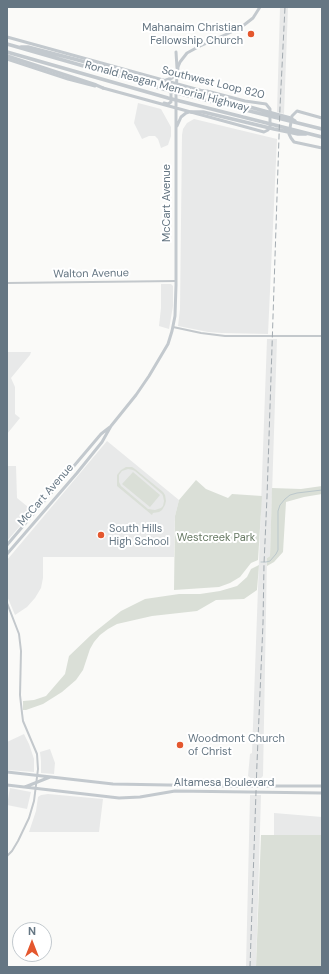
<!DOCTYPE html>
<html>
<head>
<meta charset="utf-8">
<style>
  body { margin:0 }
  #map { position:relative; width:329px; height:974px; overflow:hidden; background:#fafaf8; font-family:"DM Sans",sans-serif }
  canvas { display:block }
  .frame { position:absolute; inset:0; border:8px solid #657683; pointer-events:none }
  .north { position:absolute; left:12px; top:922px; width:40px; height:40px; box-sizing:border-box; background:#fff; border:1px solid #c1c8cd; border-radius:50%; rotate:0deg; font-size:11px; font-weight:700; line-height:16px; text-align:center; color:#657683 }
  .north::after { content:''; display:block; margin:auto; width:14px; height:18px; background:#e4572e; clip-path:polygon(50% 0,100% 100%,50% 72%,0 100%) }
</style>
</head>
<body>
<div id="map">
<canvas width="329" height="974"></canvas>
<div class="frame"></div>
<div class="north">N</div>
</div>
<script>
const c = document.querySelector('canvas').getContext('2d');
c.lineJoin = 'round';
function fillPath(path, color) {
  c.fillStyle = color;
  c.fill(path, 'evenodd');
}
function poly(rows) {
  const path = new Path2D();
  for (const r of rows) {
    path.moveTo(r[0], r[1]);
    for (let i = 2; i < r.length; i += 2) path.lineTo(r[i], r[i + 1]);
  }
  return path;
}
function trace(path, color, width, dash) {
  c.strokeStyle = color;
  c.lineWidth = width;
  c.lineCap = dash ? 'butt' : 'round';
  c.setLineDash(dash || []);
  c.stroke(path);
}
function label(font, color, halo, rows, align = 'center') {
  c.font = font + ' "DM Sans",sans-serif';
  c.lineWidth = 4;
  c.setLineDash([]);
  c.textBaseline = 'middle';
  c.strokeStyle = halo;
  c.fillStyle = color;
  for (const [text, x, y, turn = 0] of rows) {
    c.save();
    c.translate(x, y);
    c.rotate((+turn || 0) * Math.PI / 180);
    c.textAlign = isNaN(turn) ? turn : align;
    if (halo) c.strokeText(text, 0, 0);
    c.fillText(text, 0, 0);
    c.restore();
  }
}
const built = poly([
  [280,7,288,7,284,114,277,112],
  [138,103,161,109,171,127,171,136,168,145,161,148,158,139,155,136,149,136,142,139,134,123],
  [194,119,277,139,268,334,222,333,208,332,178,326,180,309,182,135,183,129,187,123],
  [161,284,171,284,173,286,173,306,169,329,159,326,161,308],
  [267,339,277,339,270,556,267,558,263,776,260,779,259,783,253,784,253,780,248,776,250,754,252,753],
  [7,352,31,352,30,355,11,378,15,387,15,414,20,418,7,434],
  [107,441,179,500,175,516,174,557,43,557,43,578,41,588,35,598,27,607,15,615,7,596,7,560],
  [7,466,16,466,17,498,33,511,7,541],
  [24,734,29,744,34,759,34,772,7,770,7,742],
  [50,749,55,763,54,774,41,773,41,761,40,752],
  [10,788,31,792,27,809,7,805],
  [48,794,103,799,99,832,29,832,36,811,38,797,41,795],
  [250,795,261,795,256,967,246,967],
  [274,813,322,817,322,835,274,835]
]);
const green = poly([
  [126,467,132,467,135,469,163,492,165,495,166,501,165,505,162,510,159,512,153,513,152,515,117,486,117,475,121,470],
  [128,469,133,470,135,471,162,494,163,496,164,501,163,506,161,508,155,510,148,509,121,486,119,482,119,475,122,471],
  [133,472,160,495,150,507,122,484],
  [196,480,206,489,228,498,232,494,262,496,258,560,251,563,240,577,230,583,219,587,174,590,175,516,179,500],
  [322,486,322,494,304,497,286,502,283,552,274,562,267,566,267,558,270,556,272,488,301,489],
  [259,565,257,590,244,599,216,600,197,611,152,616,117,624,108,629,100,635,94,642,90,649,83,670,76,680,62,692,43,704,26,710,23,710,23,701,34,700,46,696,65,674,69,656,91,635,121,611,145,599,179,594,200,594,220,591,237,586,247,577,251,569],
  [261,835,322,835,322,967,256,967]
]);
const stream = poly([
  [261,562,266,562,270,561,276,554,278,550,278,511,280,505,285,499,290,495,297,493,322,490]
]);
const minor = poly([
  [291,7,322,7],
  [7,283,176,281],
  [173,327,201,333,225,336,322,336],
  [7,603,19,634,21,651,20,695,22,713,23,721,37,754,38,769,34,801,29,818,18,841,12,851,7,856]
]);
const major = poly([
  [7,37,203,91,207,91,245,101,266,104,270,109,270,127,268,130,264,132,253,129,103,88],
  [176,52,177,68],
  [7,59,68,79,95,86],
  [166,80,172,78,176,74],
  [164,103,168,104,171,102,171,85,169,82],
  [322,118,297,111,292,116,289,134,291,138,294,142,322,148],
  [177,126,181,117,186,113,189,112],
  [7,545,101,434,110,427],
  [7,554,77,473,102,442,111,426,136,395,149,376,168,344,172,331,175,316,176,285,176,88,178,67,180,62,187,53,198,47,238,29,244,25,253,18,260,7],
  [7,772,113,784,223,786,322,786],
  [7,785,119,798,140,797,175,791,322,793],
  [25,787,50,777]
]);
const highway = poly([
  [7,44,181,94,322,129],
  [21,47,28,47,124,72,131,72],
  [7,52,168,98,322,137],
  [7,56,96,85,103,88],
  [203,91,213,97,290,118,295,121],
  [191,112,203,112,274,129,298,134,306,134]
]);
const rail = poly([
  [250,967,257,763,263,623,264,564,267,497,280,107,285,7]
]);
const markers = [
  [251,34,4,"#e4572e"],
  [101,535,4,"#e4572e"],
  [180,745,4,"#e4572e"]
];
const poiNames = [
  ["Mahanaim Christian",243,28,"right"],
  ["Fellowship Church",243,41,"right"],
  ["South Hills",109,529],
  ["High School",109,542],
  ["Woodmont Church",188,739],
  ["of Christ",188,752]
];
const streetNames = [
  ["Southwest Loop 820",213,83,14],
  ["Ronald Reagan Memorial Highway",167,87,15],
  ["McCart Avenue",167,203,-90],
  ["Walton Avenue",91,274,-1],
  ["McCart Avenue",46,495,-49],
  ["Altamesa Boulevard",224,783]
];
const parkNames = [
  ["Westcreek Park",216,538]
];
fillPath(built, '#e8e9e9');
fillPath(green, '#dadfd7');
trace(stream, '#bbc7cb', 1);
trace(minor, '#c3c8cc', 2);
trace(major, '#c3c9ce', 3);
trace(highway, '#c3c9ce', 3.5);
trace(rail, '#a2aab0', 1, [6, 3]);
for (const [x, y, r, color] of markers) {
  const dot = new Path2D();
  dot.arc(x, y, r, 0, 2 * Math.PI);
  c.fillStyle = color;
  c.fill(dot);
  trace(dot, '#fff', 1.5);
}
label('11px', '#657683', '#fff', poiNames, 'left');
label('11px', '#657683', '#fff', streetNames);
label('11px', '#687a64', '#fff', parkNames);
</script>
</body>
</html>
